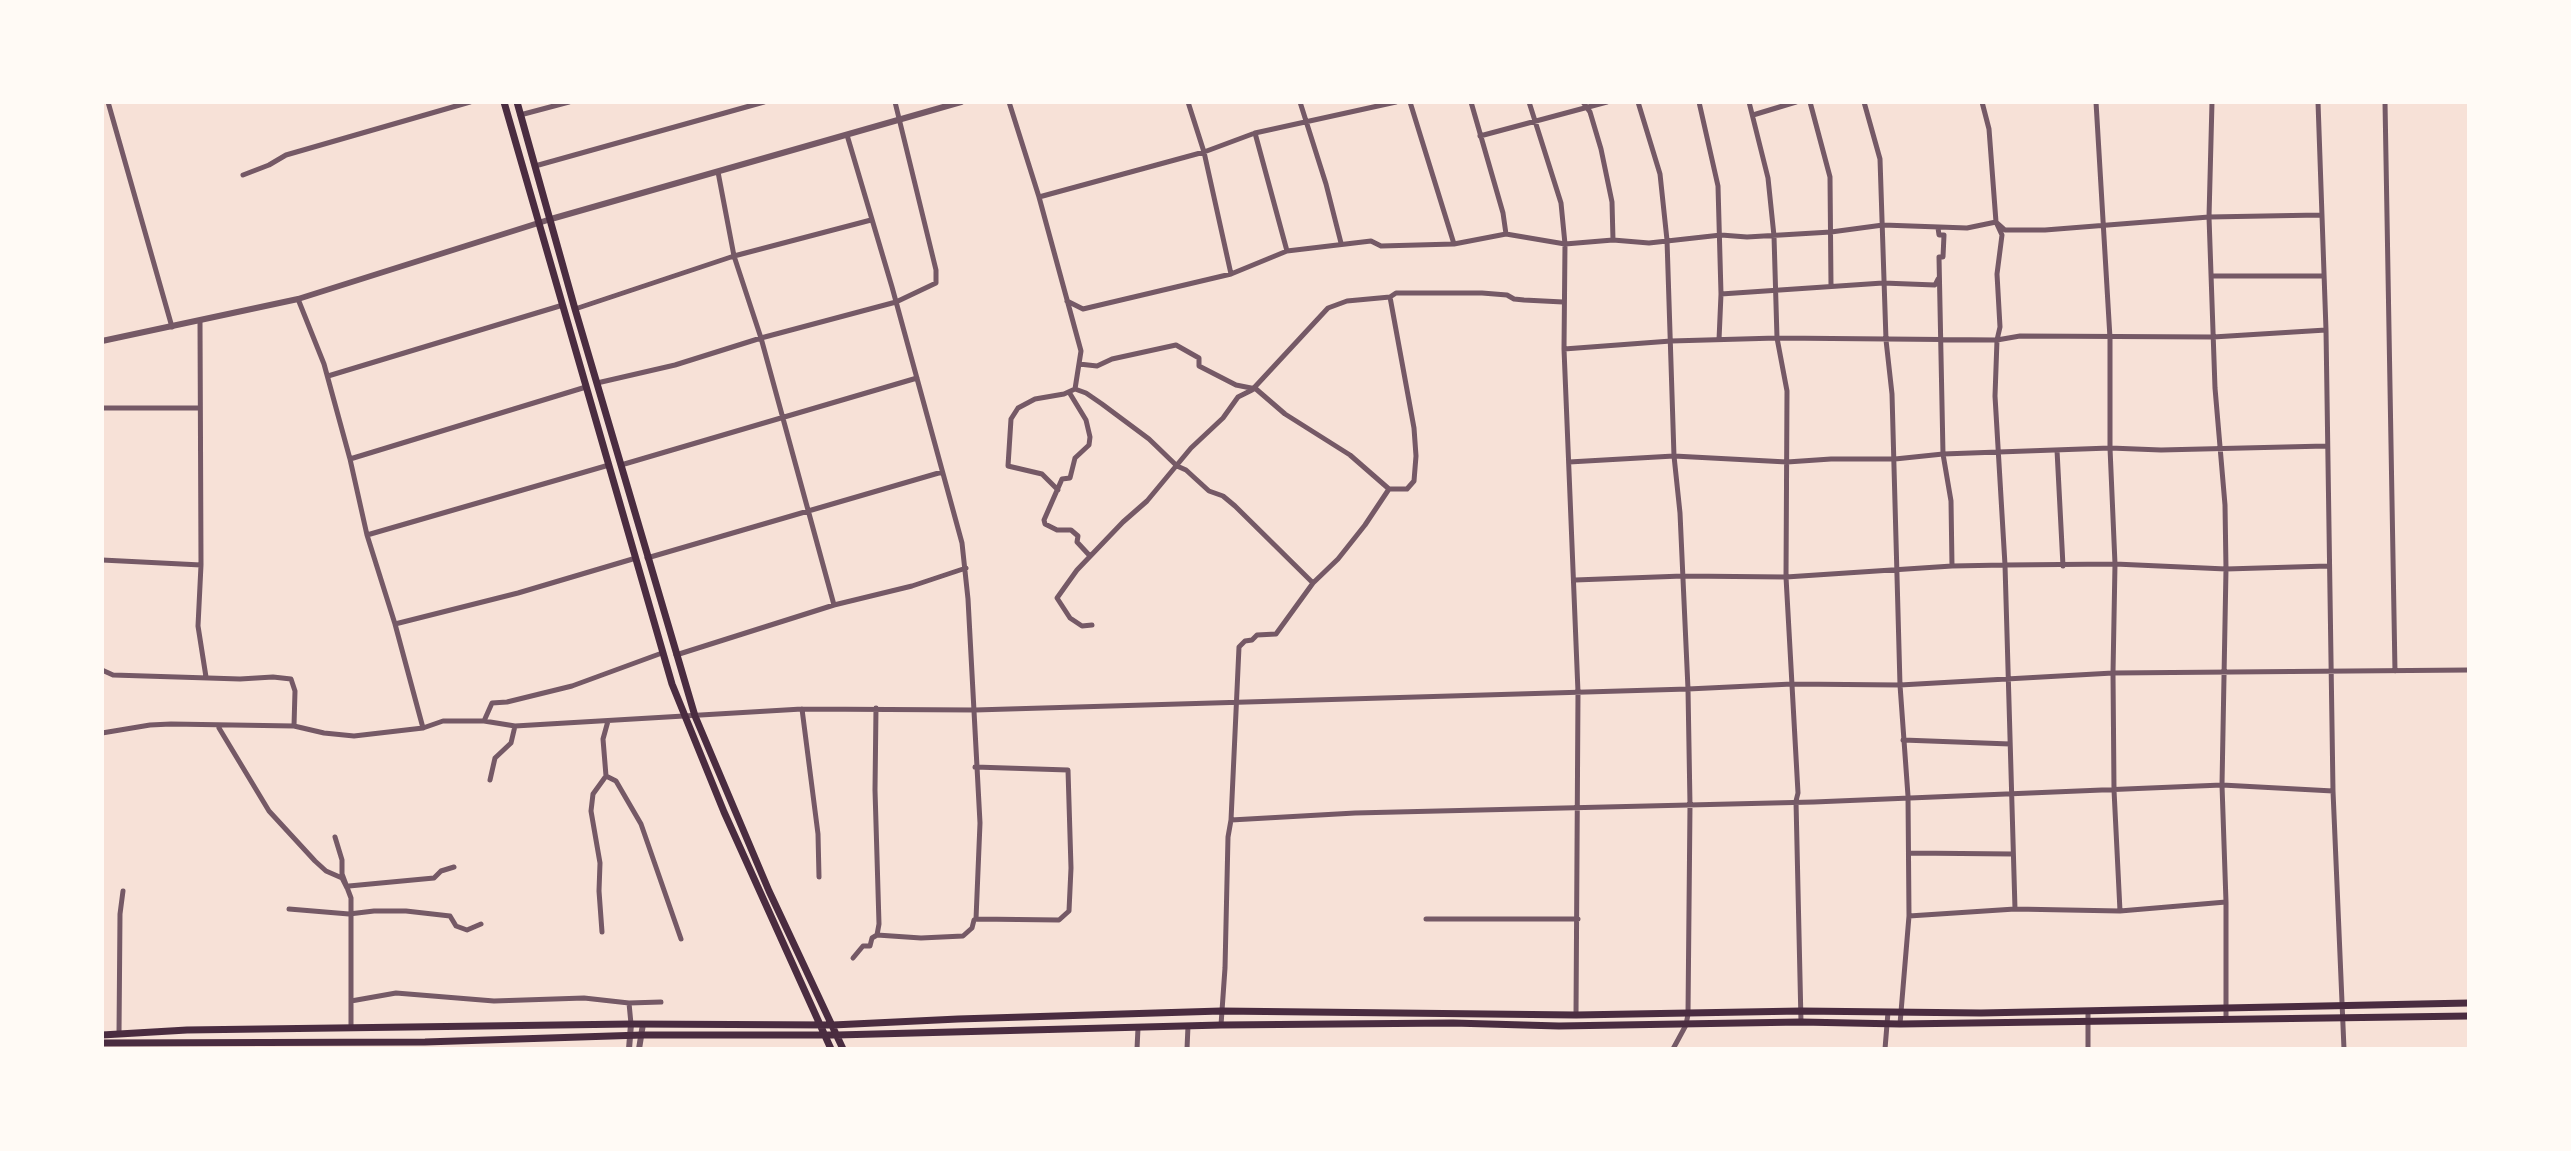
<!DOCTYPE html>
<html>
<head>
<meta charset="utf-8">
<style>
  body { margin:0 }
  #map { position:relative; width:2571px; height:1151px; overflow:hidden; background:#f7e1d7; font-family:Figtree,sans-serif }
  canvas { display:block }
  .frame { position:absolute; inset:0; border:104px solid #fffaf5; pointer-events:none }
</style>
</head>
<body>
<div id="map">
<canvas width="2571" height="1151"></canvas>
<div class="frame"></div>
</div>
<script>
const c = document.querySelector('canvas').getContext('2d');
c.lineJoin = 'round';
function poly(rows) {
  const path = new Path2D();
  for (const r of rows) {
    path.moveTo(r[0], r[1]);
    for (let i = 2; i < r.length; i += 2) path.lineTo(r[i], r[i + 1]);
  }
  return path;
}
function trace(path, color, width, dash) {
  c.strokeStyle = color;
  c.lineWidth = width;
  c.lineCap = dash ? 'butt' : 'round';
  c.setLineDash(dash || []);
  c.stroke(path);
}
const minor = poly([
  [108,102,172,327],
  [1009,102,1039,197,1081,351,1075,389,1064,394,1035,399,1018,408,1011,419,1008,466,1042,474,1058,490],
  [1188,102,1204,152,1231,274],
  [1300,102,1326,184,1341,243],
  [1410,102,1454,244],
  [1471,102,1503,213,1506,234],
  [1529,102,1561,203,1565,244,1564,349,1578,692,1576,1015],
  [1583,102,1590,112,1601,149,1612,202,1613,240],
  [1638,102,1660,174,1667,240,1674,456,1680,513,1688,689,1690,805,1688,1014,1686,1025,1673,1049],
  [1699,102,1718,186,1721,294,1719,340],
  [1749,102,1768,178,1774,236,1777,338,1787,391,1786,577,1798,793,1796,801,1801,1022],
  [1810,102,1830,177,1831,286],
  [1864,102,1880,159,1886,340,1892,394,1900,685,1908,796,1909,916,1900,1024],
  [1982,102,1989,129,1996,222,2002,235,1997,274,2000,327,1997,340,1995,396,2005,565,2015,909],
  [2096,102,2110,338,2110,448,2115,564,2113,673,2114,790,2120,911],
  [2212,102,2209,217,2215,388,2225,505,2226,569,2222,785,2226,902,2226,1019],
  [2318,102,2326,330,2333,791,2344,1049],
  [2385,102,2395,671],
  [520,115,569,102],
  [1753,115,1796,102],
  [1255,133,1287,251],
  [847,135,892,287,962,543,968,599,980,823,976,919,974,920,972,928,963,936,921,938,877,935],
  [1480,136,1607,102],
  [535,166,764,102],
  [718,172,734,256,761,338,834,605],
  [243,175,269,165,286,155,470,102],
  [1039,197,1204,152,1255,133,1396,102],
  [1938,228,1939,235,1944,235,1943,257,1939,257,1943,454,1951,501,1952,566],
  [2212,276,2322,276],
  [1721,294,1883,283,1935,285,1938,279],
  [298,299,324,364,350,459,367,535,395,624,423,728],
  [1067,301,1083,309,1231,274,1287,251,1371,241,1381,246,1454,244,1506,234,1565,244,1613,240,1649,243,1721,235,1747,237,1831,232,1883,225,1967,228,1996,222,2005,230,2045,230,2209,217,2320,215],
  [575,309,734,256,871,220],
  [200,321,201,565,198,626,206,677],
  [1564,349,1671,341,1777,338,1997,340,2020,336,2213,337,2326,330],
  [1079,364,1097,366,1112,359,1176,345,1199,358,1199,366,1236,385,1256,389,1285,414,1350,455,1389,489,1365,525,1338,559,1313,583,1276,634,1257,635,1252,640,1245,641,1239,647,1231,820,1228,837,1225,968,1221,1025],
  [328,376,563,305],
  [597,383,675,365,761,338,896,302,936,283,936,270,895,102],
  [1075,389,1086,393,1102,404,1149,439,1177,466,1186,470,1209,491,1223,496,1235,506,1313,583],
  [1069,392,1086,420,1090,437,1089,445,1075,458,1070,478,1062,479,1044,520,1045,524,1057,530,1071,530,1078,536,1077,542,1090,556],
  [102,408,200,408],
  [2057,450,2063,566],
  [350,459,586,387],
  [1569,462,1674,456,1787,462,1831,459,1895,459,1943,454,2110,448,2161,450,2326,446],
  [621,465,917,378],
  [1389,489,1407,489,1414,481,1416,456,1414,428,1390,297],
  [367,535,609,465],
  [647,558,942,472],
  [102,560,201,565],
  [1575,580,1683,576,1786,577,1952,566,2005,565,2115,564,2226,569,2328,566],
  [395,624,518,593,636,558],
  [1092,625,1082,626,1070,618,1057,598,1077,570,1123,522,1147,501,1191,448,1223,418,1238,397,1252,390,1328,308,1347,301,1390,297,1396,293,1482,293,1507,295,1514,299,1524,300,1563,302],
  [676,655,834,605,912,586,966,568],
  [102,670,113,675,240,679,273,677,291,679,295,691,294,726],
  [802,709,818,834,819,877],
  [484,721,492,703,507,702,572,686,662,653],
  [219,728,269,811,315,861,326,871,342,878,347,888,349,886,434,878,441,871,454,867],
  [102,733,150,725,171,724,294,726,324,733,354,736,423,728,443,721,484,721,515,726,802,709,975,710,1688,689,1792,684,1900,685,2113,673,2469,670],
  [1903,740,2010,744],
  [975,767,1068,770,1071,868,1069,911,1059,920,976,919],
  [606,776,616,781,641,824,681,939],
  [490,780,495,758,511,743,515,726],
  [1231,820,1355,813,1814,802,2222,785,2333,791],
  [335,837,342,860,342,874,351,898,351,1028],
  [1910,853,2012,854],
  [289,909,349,914,374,911,406,911,450,916,456,926,467,930,481,924],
  [1909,916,2015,909,2120,911,2226,902],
  [1426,919,1578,919],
  [602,932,599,891,600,863,591,811,593,794,606,776,603,739,608,721],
  [853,958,863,946,870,946,872,938,877,935,879,924,875,790,876,708],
  [351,1001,396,993,494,1001,584,998,629,1003,631,1024],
  [629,1003,661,1002],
  [119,1034,120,914,123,891],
  [1137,1049,1138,1028],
  [1187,1049,1188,1026],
  [1885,1049,1888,1012],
  [2088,1049,2088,1012]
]);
const tertiary = poly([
  [102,341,298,299,551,219,961,102],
  [629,1049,631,1024],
  [639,1049,643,1024]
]);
const secondary = poly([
  [504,102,672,684,724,812,831,1049],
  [517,102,575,309,695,716,769,891,843,1049],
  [102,1035,187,1030,631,1024,833,1025,958,1019,1221,1011,1576,1015,1801,1011,1981,1013,2469,1003],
  [102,1043,425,1042,642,1035,837,1035,1221,1025,1453,1023,1559,1026,1801,1022,1900,1024,2469,1016]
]);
trace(minor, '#755966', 5);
trace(tertiary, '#755966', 6);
trace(secondary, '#4a2c40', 7);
</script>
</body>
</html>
